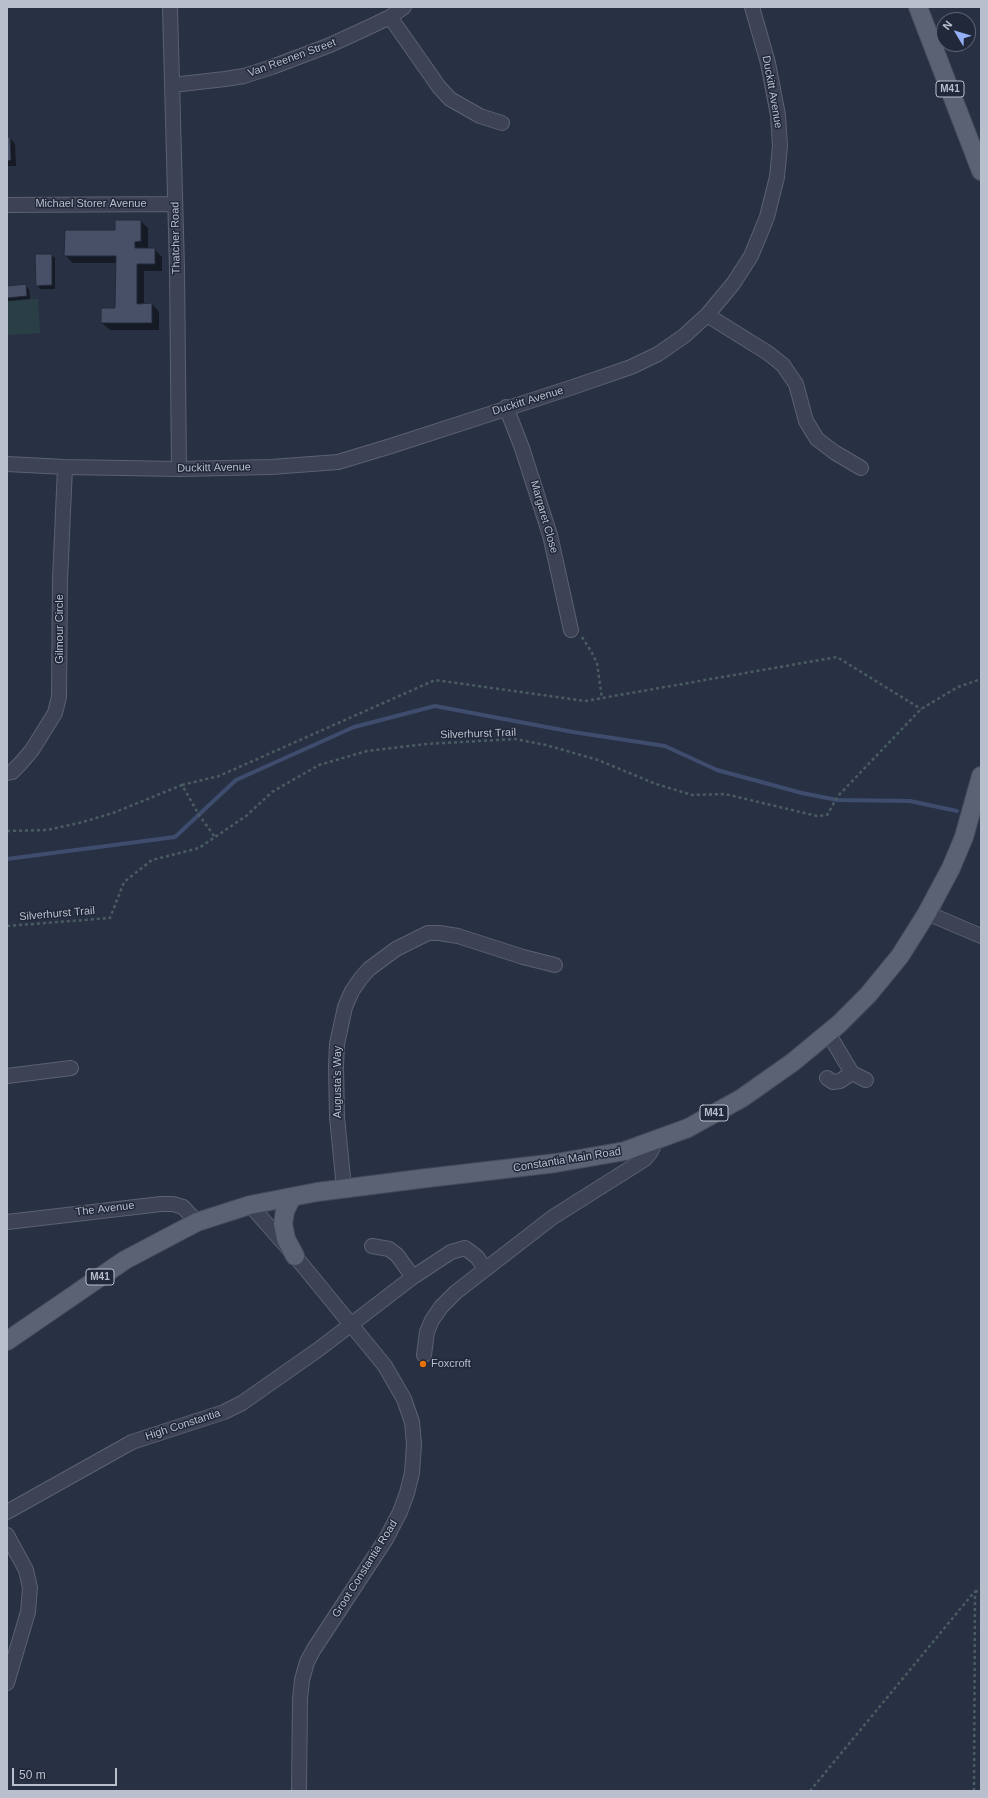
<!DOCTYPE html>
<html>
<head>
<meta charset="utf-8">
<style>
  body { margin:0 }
  #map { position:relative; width:988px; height:1798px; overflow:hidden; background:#283144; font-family:Arial,sans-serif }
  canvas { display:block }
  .frame { position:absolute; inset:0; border:8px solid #babfcd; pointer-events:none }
  .north { position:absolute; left:936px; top:12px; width:40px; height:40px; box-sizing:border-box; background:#212839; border:1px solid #5e6474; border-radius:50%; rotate:308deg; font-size:11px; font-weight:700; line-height:16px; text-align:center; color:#babfcd }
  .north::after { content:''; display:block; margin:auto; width:14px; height:18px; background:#95aff7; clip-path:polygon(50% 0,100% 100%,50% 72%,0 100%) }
  .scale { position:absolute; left:12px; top:1768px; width:105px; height:18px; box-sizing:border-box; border:2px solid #babfcd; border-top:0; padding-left:5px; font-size:12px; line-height:14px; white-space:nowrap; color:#babfcd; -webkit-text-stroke:3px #212839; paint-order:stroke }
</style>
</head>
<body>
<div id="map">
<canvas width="988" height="1798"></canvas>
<div class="frame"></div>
<div class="north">N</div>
<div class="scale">50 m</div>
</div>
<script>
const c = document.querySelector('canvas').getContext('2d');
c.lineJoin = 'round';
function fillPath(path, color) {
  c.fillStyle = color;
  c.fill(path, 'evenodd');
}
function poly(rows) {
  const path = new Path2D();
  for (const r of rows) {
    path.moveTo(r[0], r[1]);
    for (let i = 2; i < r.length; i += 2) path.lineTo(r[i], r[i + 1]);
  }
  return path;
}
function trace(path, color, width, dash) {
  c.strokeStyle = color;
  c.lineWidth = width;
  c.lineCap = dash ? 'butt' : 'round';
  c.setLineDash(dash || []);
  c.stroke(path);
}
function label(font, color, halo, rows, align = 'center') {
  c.font = font + ' Arial,sans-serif';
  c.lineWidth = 3;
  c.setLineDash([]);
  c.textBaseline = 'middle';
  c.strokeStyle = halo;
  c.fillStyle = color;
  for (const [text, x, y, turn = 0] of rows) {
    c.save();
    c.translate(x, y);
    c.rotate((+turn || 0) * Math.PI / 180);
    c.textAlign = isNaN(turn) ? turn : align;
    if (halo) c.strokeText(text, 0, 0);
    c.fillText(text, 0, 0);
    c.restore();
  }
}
const green = poly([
  [38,299,40,333,7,335,7,301]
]);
const shadow = poly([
  [7,138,10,138,15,144,16,166,7,166],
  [141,221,148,228,148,249,154,249,162,257,162,271,144,271,144,304,152,304,159,312,159,330,110,330,102,323,116,309,116,263,73,263,65,255],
  [51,255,55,258,55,289,40,289,37,285],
  [25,285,29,289,30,299,7,301,7,287]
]);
const stream = poly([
  [7,859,175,837,236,780,354,727,435,706,573,732,665,746,717,770,802,793,837,800,910,801,957,811]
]);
const building = poly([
  [7,137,10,137,11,160,7,161,7,137],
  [115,220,141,220,141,241,135,242,135,248,155,248,155,264,137,264,137,304,152,303,152,323,101,323,101,308,115,308,116,256,64,256,65,230,115,230,115,220],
  [35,254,52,254,52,285,36,286,35,254],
  [26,284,27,296,7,298,7,286,26,284]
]);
const path = poly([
  [582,637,592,653,597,663,602,699],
  [182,785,219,776,435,680,585,701,837,657,921,709],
  [7,831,47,830,79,823,113,813,182,785,199,815,215,837],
  [7,926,110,918,124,882,152,860,199,848,246,816,272,792,319,765,367,751,426,744,515,739,546,745,598,760,656,784,692,795,725,794,817,816,827,815,838,796,921,709,958,687,981,679],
  [975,1591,981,1592],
  [810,1791,975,1591],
  [974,1791,975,1591]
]);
const minor = poly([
  [170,7,177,269,179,469],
  [390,17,439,87,450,99,480,116,502,123],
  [172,85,225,79,244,76,272,67,330,45,367,28,390,17,404,7],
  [7,205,175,204],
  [707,315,768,353,783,365,796,384,806,421,817,439,834,452,861,468],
  [506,407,522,448,550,535,571,630],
  [7,464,65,467,179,469,271,467,338,462,391,446,573,387,631,367,658,354,684,336,707,315,733,284,751,256,767,217,777,177,780,146,778,115,768,63,752,7],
  [7,773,12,772,20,764,32,750,55,713,59,697,60,580,65,467],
  [927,913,981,936],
  [828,1033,852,1073,866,1080],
  [7,1076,71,1068],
  [827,1078,833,1082,840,1081,852,1073],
  [344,1188,337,1117,336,1066,337,1044,345,1007,352,991,361,978,369,969,396,949,428,933,439,933,458,936,523,957,555,965],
  [250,1205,295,1256,385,1366,404,1399,412,1422,414,1444,412,1473,407,1493,400,1512,386,1539,314,1649,307,1662,302,1680,300,1699,299,1791],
  [7,1222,161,1204,173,1204,183,1207,197,1222],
  [372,1246,389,1249,397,1255,413,1277],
  [424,1355,427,1332,432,1320,441,1307,456,1292,553,1217,645,1159,650,1153,657,1139],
  [7,1512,132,1442,224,1412,242,1403,319,1349,413,1277,451,1252,465,1248,477,1257,485,1269],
  [7,1535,26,1570,30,1588,28,1612,7,1683]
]);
const major = poly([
  [918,7,981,171],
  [292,1197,285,1211,283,1224,286,1239,295,1256],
  [7,1341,125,1260,197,1222,250,1205,317,1192,427,1178,556,1163,625,1151,688,1128,742,1098,793,1062,839,1024,868,995,900,956,927,913,951,868,964,837,981,776]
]);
const markers = [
  [423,1364,4,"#e8710a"]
];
const shields = [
  [950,89,28],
  [714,1113,28],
  [100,1277,28]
];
const shieldNames = [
  ["M41",950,89],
  ["M41",714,1113],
  ["M41",100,1277]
];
const streetNames = [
  ["Van Reenen Street",292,58,-20],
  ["Duckitt Avenue",772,92,80],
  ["Michael Storer Avenue",91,204],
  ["Thatcher Road",176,238,-91],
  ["Duckitt Avenue",528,401,-17],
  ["Duckitt Avenue",214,468,-1],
  ["Margaret Close",544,517,74],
  ["Gilmour Circle",60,629,-90],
  ["Silverhurst Trail",478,734,-2],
  ["Silverhurst Trail",57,914,-5],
  ["Augusta's Way",338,1082,-90],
  ["Constantia Main Road",567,1160,-9],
  ["The Avenue",105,1209,-7],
  ["High Constantia",183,1425,-18],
  ["Groot Constantia Road",365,1569,-58]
];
const poiNames = [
  ["Foxcroft",431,1364]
];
fillPath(green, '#2a3f45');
fillPath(shadow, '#0007');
trace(stream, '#3e4c6d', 4);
fillPath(building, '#475066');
trace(building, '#232a3b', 1);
trace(minor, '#5b6171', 16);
trace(major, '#464c5d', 20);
trace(path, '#495c61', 2.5, [3, 3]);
trace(minor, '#3d4354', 14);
trace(major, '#5b6273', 18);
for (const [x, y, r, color] of markers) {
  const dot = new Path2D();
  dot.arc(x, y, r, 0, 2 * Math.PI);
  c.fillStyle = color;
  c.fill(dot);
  trace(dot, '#212839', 1.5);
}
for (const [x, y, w] of shields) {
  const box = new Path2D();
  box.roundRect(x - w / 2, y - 8, w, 16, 3);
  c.fillStyle = '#212839';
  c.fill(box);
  trace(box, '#babfcd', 1);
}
label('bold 10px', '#babfcd', null, shieldNames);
label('11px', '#babfcd', '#212839', streetNames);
label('11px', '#babfcd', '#212839', poiNames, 'left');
</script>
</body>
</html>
